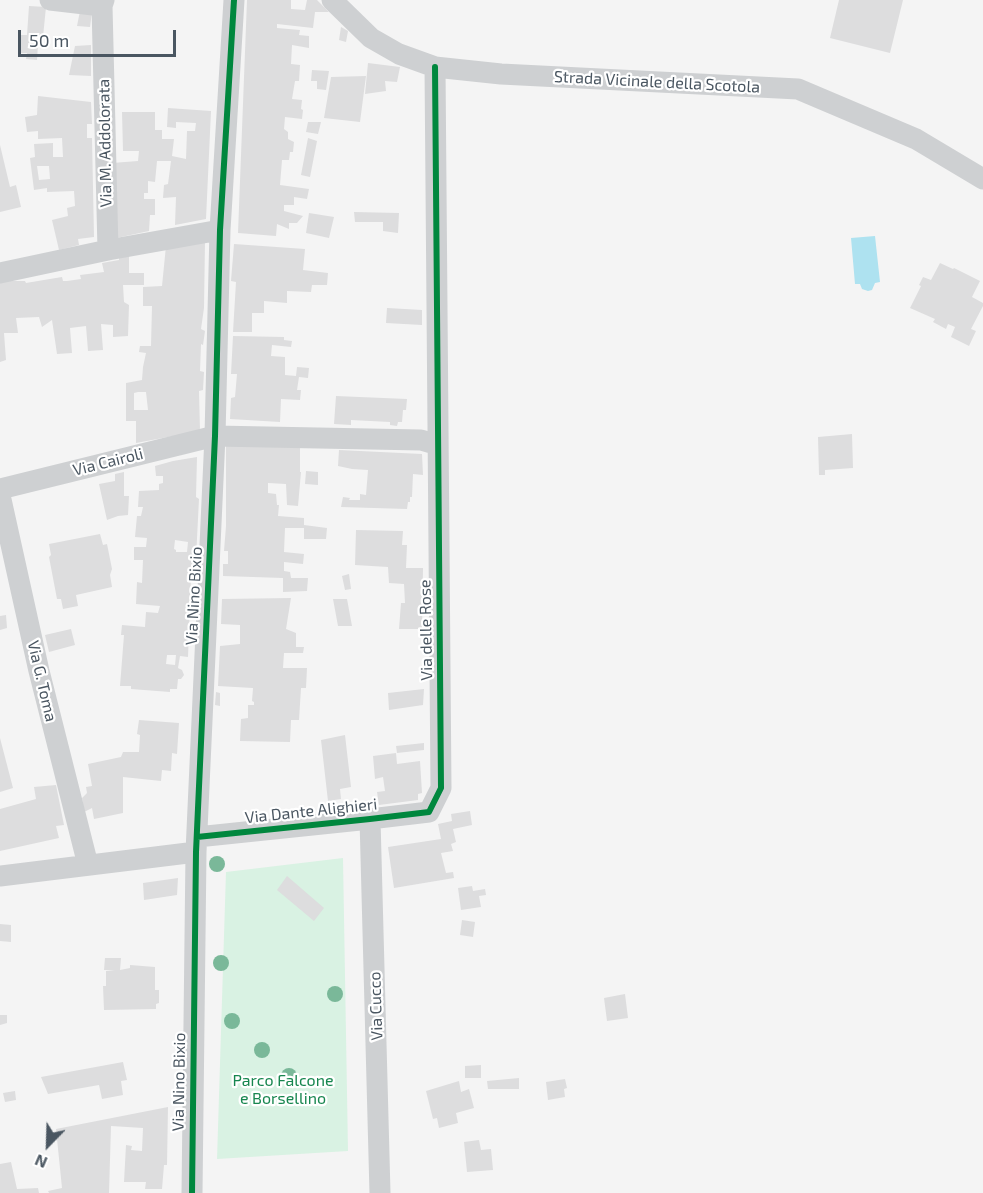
<!DOCTYPE html>
<html>
<head>
<meta charset="utf-8">
<style>
  body { margin:0 }
  #map { position:relative; width:983px; height:1193px; overflow:hidden; background:#f4f4f4; font-family:"Exo 2",sans-serif }
  canvas { display:block }
  .north { position:absolute; left:18px; top:1115px; width:60px; height:60px; -webkit-text-stroke:4px #fff; paint-order:stroke; rotate:203deg; font-size:16px; font-weight:700; line-height:24px; text-align:center; color:#4a5661 }
  .north::after { content:''; display:block; margin:auto; width:21px; height:27px; background:#4a5661; clip-path:polygon(50% 0,100% 100%,50% 72%,0 100%) }
  .scale { position:absolute; left:18px; top:30px; width:158px; height:27px; box-sizing:border-box; border:3px solid #4a5661; border-top:0; padding-left:8px; font-size:18px; line-height:21px; white-space:nowrap; color:#4a5661; -webkit-text-stroke:4px #fff; paint-order:stroke }
</style>
</head>
<body>
<div id="map">
<canvas width="983" height="1193"></canvas>
<div class="north">N</div>
<div class="scale">50 m</div>
</div>
<script>
const c = document.querySelector('canvas').getContext('2d');
c.lineJoin = 'round';
function fillPath(path, color) {
  c.fillStyle = color;
  c.fill(path, 'evenodd');
}
function poly(rows) {
  const path = new Path2D();
  for (const r of rows) {
    path.moveTo(r[0], r[1]);
    for (let i = 2; i < r.length; i += 2) path.lineTo(r[i], r[i + 1]);
  }
  return path;
}
function trace(path, color, width, dash) {
  c.strokeStyle = color;
  c.lineWidth = width;
  c.lineCap = dash ? 'butt' : 'round';
  c.setLineDash(dash || []);
  c.stroke(path);
}
function label(font, color, halo, rows, align = 'center') {
  c.font = font + ' "Exo 2",sans-serif';
  c.lineWidth = 4.5;
  c.setLineDash([]);
  c.textBaseline = 'middle';
  c.strokeStyle = halo;
  c.fillStyle = color;
  for (const [text, x, y, turn = 0] of rows) {
    c.save();
    c.translate(x, y);
    c.rotate((+turn || 0) * Math.PI / 180);
    c.textAlign = isNaN(turn) ? turn : align;
    if (halo) c.strokeText(text, 0, 0);
    c.fillText(text, 0, 0);
    c.restore();
  }
}
const green = poly([
  [343,858,348,1151,217,1159,226,872]
]);
const water = poly([
  [875,236,880,282,875,283,872,290,868,291,862,289,860,284,855,284,851,238]
]);
const building = poly([
  [247,0,291,0,291,9,305,10,307,0,317,0,329,12,315,12,313,28,277,24,277,28,300,30,299,35,309,36,309,48,292,45,291,64,300,65,299,81,295,81,292,99,302,100,301,109,303,110,302,119,285,117,284,129,288,132,288,139,294,142,293,152,290,152,289,160,282,160,280,185,309,189,307,199,294,197,294,205,284,205,284,211,303,216,297,223,289,223,289,229,277,224,276,236,238,233],
  [839,0,903,0,890,53,830,38],
  [29,6,46,7,43,37,29,36,29,43,38,44,37,60,26,59,27,53,19,53,20,35,27,35],
  [80,11,92,12,90,27,77,26],
  [341,27,348,31,346,42,339,40],
  [91,45,91,76,69,75,75,46],
  [368,63,400,67,397,82,385,81,386,91,365,94],
  [312,70,329,71,326,90,317,89,317,81,311,81],
  [366,76,360,122,324,118,331,77],
  [38,96,91,102,92,124,87,124,87,138,92,138,94,237,78,239,79,245,59,250,52,220,68,216,67,208,75,206,74,191,47,192,47,188,34,190,30,158,35,157,34,144,53,143,53,157,63,157,62,138,38,139,38,131,27,132,25,117,37,115],
  [37,166,49,166,50,179,39,180],
  [168,108,211,111,206,219,175,225,176,197,163,198,164,185,168,184,171,161,157,161,155,182,148,181,148,193,144,193,144,199,155,199,155,215,150,215,149,231,112,239,112,163,138,161,139,151,123,151,122,112,155,112,155,130,162,130,162,139,174,139,172,156,186,159,187,131,195,131,196,123,176,122,176,128,167,127],
  [308,122,321,122,318,134,306,132],
  [308,138,317,141,310,177,301,175],
  [0,145,10,187,16,185,21,207,0,212],
  [354,212,399,213,398,233,383,231,383,222,355,222],
  [309,213,334,217,329,238,306,233],
  [205,241,204,308,201,329,205,331,203,345,201,344,200,371,204,372,203,390,199,391,200,431,136,443,136,421,126,421,126,383,142,380,143,367,146,353,139,352,140,346,151,346,152,306,143,306,143,287,162,286,166,246],
  [138,392,146,392,148,410,134,410,134,393],
  [234,244,305,249,303,270,328,273,327,285,312,285,311,292,287,291,287,303,264,301,264,313,252,313,252,332,233,332,236,282,231,281],
  [129,253,129,273,144,273,144,285,123,285,124,302,129,305,128,336,113,337,113,325,101,324,103,350,88,351,86,326,70,328,72,353,57,354,52,320,42,327,39,317,16,318,18,333,4,333,6,360,0,362,0,279,12,277,12,281,25,281,26,283,62,277,63,281,67,281,81,279,80,275,104,272,102,263,119,260,119,255],
  [940,263,953,269,954,268,980,281,972,297,983,303,983,306,971,329,976,331,969,346,951,337,955,327,948,324,946,329,933,322,935,319,910,308,921,286,919,285,923,277,931,280],
  [387,308,422,310,422,325,386,323],
  [233,336,284,337,284,340,292,341,291,347,272,345,271,356,285,357,285,375,296,376,297,367,309,368,308,378,299,377,297,390,301,390,300,400,281,399,280,422,230,419,231,398,235,397,237,374,231,374],
  [336,396,407,399,406,410,403,410,402,422,398,422,397,426,390,425,390,422,351,420,351,425,334,424],
  [852,434,853,468,825,470,825,475,819,475,818,437],
  [226,443,300,446,300,472,301,472,298,506,287,505,286,484,268,483,268,493,276,494,277,505,279,505,278,516,304,518,304,525,327,528,326,539,304,539,304,528,285,528,284,552,304,554,303,564,284,562,284,571,290,572,291,578,308,578,307,591,283,592,283,578,223,576,223,564,228,564,228,551,224,551,226,526],
  [339,450,422,454,423,475,413,474,412,497,410,497,410,502,408,502,407,509,341,507,343,497,350,498,349,500,360,500,360,494,366,495,368,470,352,469,338,466],
  [197,457,196,497,199,499,195,578,191,578,188,657,180,656,178,668,182,670,184,675,181,679,178,679,177,689,170,689,170,692,131,689,131,686,120,686,124,635,121,635,122,625,145,627,146,612,158,613,160,606,136,604,137,582,142,583,143,560,134,560,134,547,146,547,147,538,135,537,137,516,141,516,143,507,138,507,139,491,159,490,159,484,163,483,163,476,156,476,155,466,173,461],
  [175,540,188,542,187,552,176,552,176,550,174,549],
  [167,655,176,655,175,665,166,664],
  [306,471,318,472,318,485,305,484],
  [124,472,124,496,129,496,128,515,118,516,107,520,99,484,115,481,115,474],
  [356,530,403,531,402,545,407,545,406,568,423,568,422,629,399,629,401,603,405,603,404,584,389,583,388,567,355,565],
  [100,534,103,545,107,544,112,569,110,575,112,587,76,595,78,606,63,609,61,599,57,599,49,557,51,555,49,544],
  [349,574,351,589,345,590,342,576],
  [291,598,286,629,296,633,296,647,304,647,303,653,284,653,283,668,307,668,306,688,301,688,299,720,291,720,290,742,240,741,241,719,248,718,248,705,254,705,254,702,252,701,253,688,218,686,220,646,240,644,240,625,221,624,222,599],
  [333,599,347,599,352,626,338,626],
  [6,615,7,628,0,630,0,616],
  [71,629,75,645,49,652,45,635],
  [424,689,423,705,389,710,388,693],
  [216,692,220,693,220,706,215,705],
  [139,720,179,723,177,754,172,753,171,771,162,770,161,781,123,777,123,813,94,819,92,808,84,812,82,798,87,793,86,787,92,786,88,764,121,757,123,752,139,752,140,735,137,734],
  [345,735,351,787,340,789,341,799,328,801,321,740],
  [0,738,13,788,0,792],
  [424,743,424,750,397,753,396,746],
  [396,753,397,764,420,761,422,793,418,794,418,800,379,805,377,792,385,791,383,777,375,779,373,756],
  [56,785,64,825,56,826,59,838,0,851,0,809,36,799,34,787],
  [470,811,472,825,453,829,456,842,451,844,453,851,441,853,446,873,453,872,454,878,394,888,388,847,441,839,438,824,452,821,451,814],
  [287,876,324,908,314,921,277,890],
  [178,878,177,895,144,900,143,883],
  [472,886,473,891,485,889,486,895,479,896,481,907,461,910,458,888],
  [462,920,475,922,473,937,460,935],
  [0,924,11,925,11,942,0,941],
  [105,958,121,958,120,970,130,968,130,965,155,967,155,990,159,990,159,1003,156,1004,156,1009,104,1010,103,986,106,986,106,971,115,970,104,970],
  [625,994,628,1018,607,1021,604,998],
  [0,1015,7,1015,7,1023,0,1025],
  [123,1062,127,1080,121,1081,123,1095,102,1099,99,1085,48,1094,41,1077],
  [481,1065,481,1078,465,1078,465,1066],
  [519,1078,519,1089,488,1089,487,1081],
  [565,1079,567,1088,564,1089,565,1097,548,1100,546,1082],
  [459,1081,461,1092,469,1089,474,1108,456,1113,458,1123,439,1128,437,1118,433,1119,426,1091],
  [15,1091,16,1100,5,1102,3,1093],
  [168,1107,167,1165,164,1165,162,1189,145,1189,146,1182,124,1182,126,1145,132,1146,131,1150,142,1151,143,1128,111,1126,109,1193,49,1193,48,1191,62,1188,56,1129],
  [479,1140,481,1150,491,1149,493,1170,467,1172,464,1142],
  [11,1162,17,1189,38,1188,39,1193,0,1193,0,1164]
]);
const minor = poly([
  [50,0,102,6],
  [104,0,102,6,108,250],
  [332,0,371,38,399,54,435,67,501,74,798,89,916,139,983,179],
  [0,273,108,250,220,230],
  [0,489,215,436,421,440,438,445],
  [0,495,39,671,88,865],
  [370,819,380,1193],
  [197,837,370,819,429,812,441,788,435,67],
  [0,876,196,852],
  [192,1193,196,852,215,436,220,230,234,0]
]);
const cycleway = poly([
  [197,837,370,819,429,812,441,788,435,67],
  [192,1193,196,852,215,436,220,230,234,0]
]);
const trees = [
  [217,864],
  [221,963],
  [335,994],
  [232,1021],
  [262,1050],
  [289,1076]
];
const streetNames = [
  ["Strada Vicinale della Scotola",657,82,3],
  ["Via M. Addolorata",105,143,-91],
  ["Via Cairoli",108,462,-14],
  ["Via Nino Bixio",194,596,-87],
  ["Via delle Rose",426,630,-91],
  ["Via G. Toma",42,681,77],
  ["Via Dante Alighieri",311,811,-6],
  ["Via Cucco",376,1006,-92],
  ["Via Nino Bixio",179,1082,-89]
];
const parkNames = [
  ["Parco Falcone",283,1081],
  ["e Borsellino",283,1099]
];
fillPath(green, '#d9f2e3');
fillPath(water, '#aee2f0');
fillPath(building, '#ddddde');
trace(minor, '#ced0d2', 21);
trace(cycleway, '#00873e', 6);
c.fillStyle = '#7ab899';
for (const [x, y] of trees) {
  c.beginPath();
  c.arc(x, y, 8, 0, 2 * Math.PI);
  c.fill();
}
label('16px', '#4a5661', '#fff', streetNames);
label('16px', '#17864f', '#fff', parkNames);
</script>
</body>
</html>
